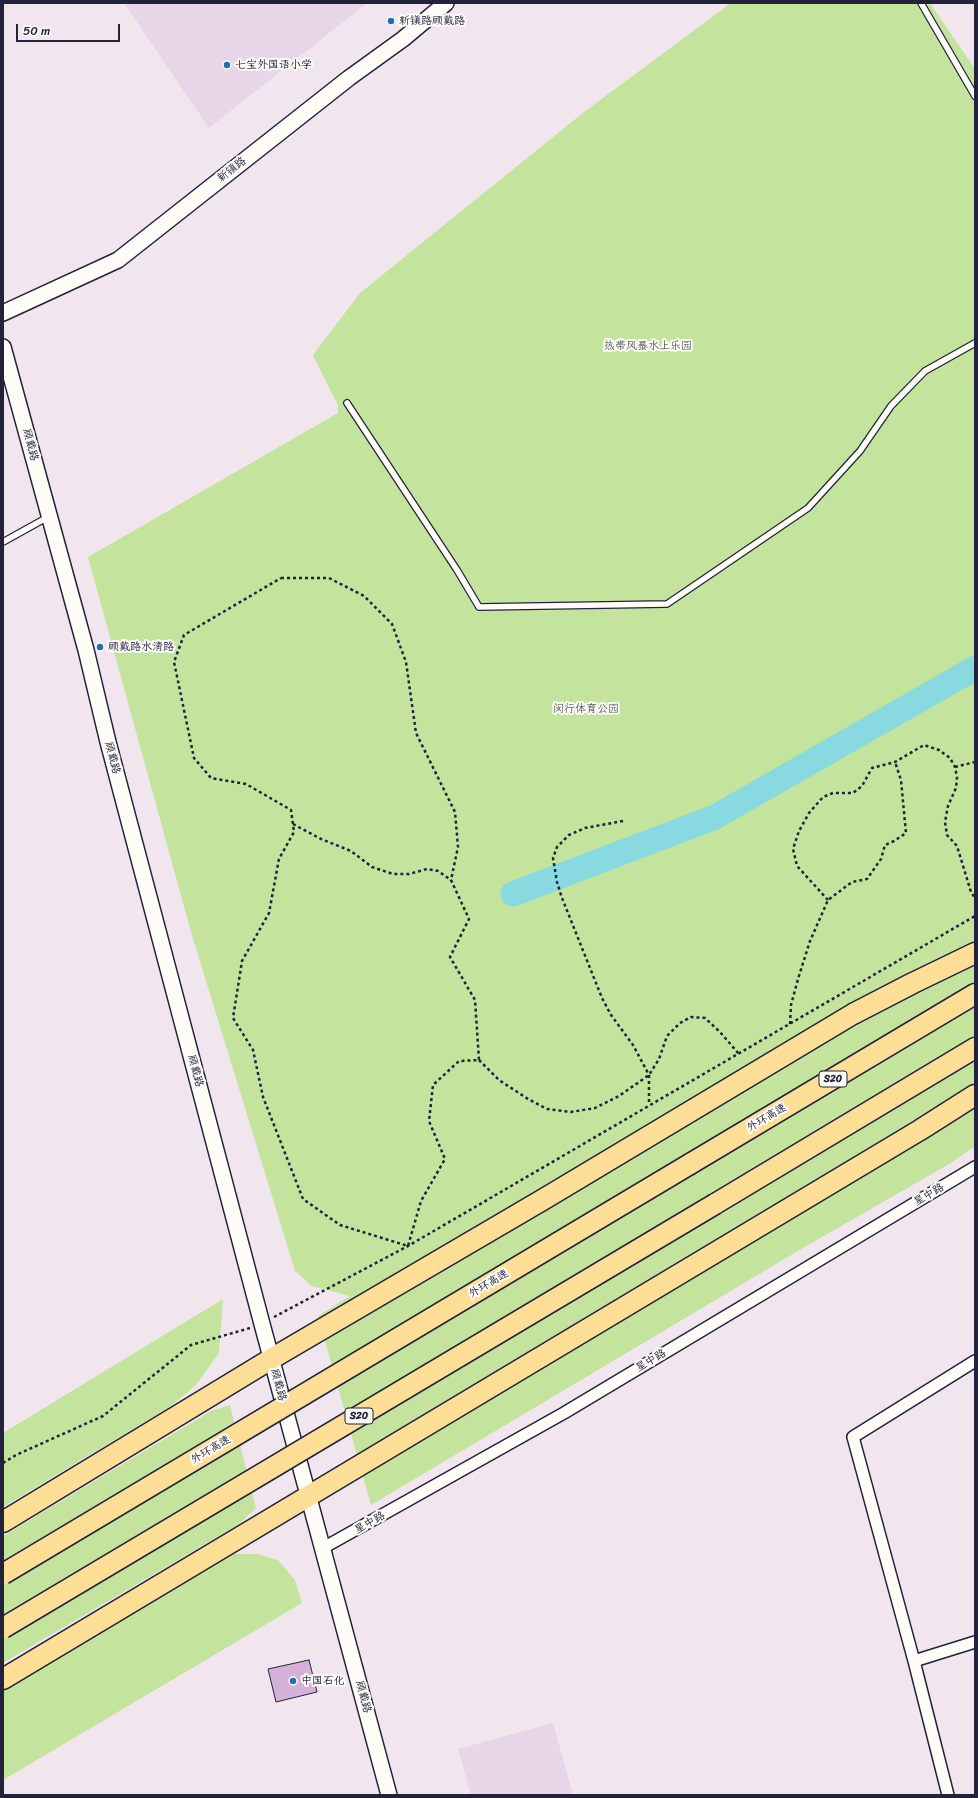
<!DOCTYPE html>
<html>
<head>
<meta charset="utf-8">
<style>
  body { margin:0 }
  #map { position:relative; width:978px; height:1798px; overflow:hidden; background:#f1e5ee; font-family:Sriracha,sans-serif }
  canvas { display:block }
  .frame { position:absolute; inset:0; border:4px solid #22223b; pointer-events:none }
  .scale { position:absolute; left:16px; top:24px; width:104px; height:18px; box-sizing:border-box; border:2px solid #22223b; border-top:0; padding-left:5px; font-size:12px; line-height:14px; white-space:nowrap; color:#22223b; -webkit-text-stroke:3px #fdfcf7; paint-order:stroke }
</style>
</head>
<body>
<div id="map">
<canvas width="978" height="1798"></canvas>
<div class="frame"></div>
<div class="scale">50 m</div>
</div>
<script>
const c = document.querySelector('canvas').getContext('2d');
c.lineJoin = 'round';
function fillPath(path, color) {
  c.fillStyle = color;
  c.fill(path, 'evenodd');
}
function poly(rows) {
  const path = new Path2D();
  for (const r of rows) {
    path.moveTo(r[0], r[1]);
    for (let i = 2; i < r.length; i += 2) path.lineTo(r[i], r[i + 1]);
  }
  return path;
}
function trace(path, color, width, dash) {
  c.strokeStyle = color;
  c.lineWidth = width;
  c.lineCap = dash ? 'butt' : 'round';
  c.setLineDash(dash || []);
  c.stroke(path);
}
function label(font, color, halo, rows, align = 'center') {
  c.font = font + ' Sriracha,"LXGW WenKai TC",sans-serif';
  c.lineWidth = 4;
  c.setLineDash([]);
  c.textBaseline = 'middle';
  c.strokeStyle = halo;
  c.fillStyle = color;
  for (const [text, x, y, turn = 0] of rows) {
    c.save();
    c.translate(x, y);
    c.rotate((+turn || 0) * Math.PI / 180);
    c.textAlign = isNaN(turn) ? turn : align;
    if (halo) c.strokeText(text, 0, 0);
    c.fillText(text, 0, 0);
    c.restore();
  }
}
const built = poly([
  [124,3,367,3,209,128],
  [553,1723,573,1795,471,1795,458,1749]
]);
const green = poly([
  [731,3,930,3,975,69,975,1146,949,1164,803,1248,371,1505,318,1316,350,1296,312,1286,295,1271,191,932,88,557,338,413,338,405,313,355,360,293,584,112],
  [223,1299,219,1353,196,1385,171,1406,3,1507,3,1433],
  [230,1405,256,1508,239,1524,3,1663,3,1536,211,1411],
  [234,1554,257,1554,278,1560,295,1580,302,1603,3,1780,3,1689]
]);
const river = poly([
  [513,894,715,817,975,668]
]);
const building = poly([
  [309,1660,317,1692,276,1702,268,1669,309,1660]
]);
const path = poly([
  [281,578,329,578,364,596,392,624,406,662,416,733,455,812,458,847,451,880,469,919,450,957,475,1000,479,1060,459,1061,433,1085,429,1121,445,1159,421,1201,408,1246,340,1225,303,1199,263,1097,253,1050,233,1018,242,961,269,913,279,859,294,832,291,810,246,784,211,778,194,758,174,662,184,635,281,578],
  [955,767,975,762],
  [623,821,585,828,569,835,557,847,553,858,557,882,562,898,602,998,611,1015,633,1045,649,1075,649,1104],
  [293,824,321,839,351,851,372,867,393,874,409,874,427,869,438,871,451,880],
  [828,900,797,866,793,849,799,831,809,813,823,797,833,793,853,793,862,786,872,768,895,762,924,745,939,750,950,758,955,767,957,777,956,788,948,806,945,822,947,835,957,846,971,892,975,898],
  [790,1024,791,1005,798,979,810,941,828,900,852,882,867,879,881,859,885,845,894,841,906,833,901,780,895,762],
  [479,1060,499,1080,528,1099,547,1109,571,1112,595,1108,619,1096,649,1075,659,1059,667,1036,680,1023,691,1017,705,1018,720,1032,739,1054],
  [274,1317,408,1246,975,916],
  [3,1463,16,1455,103,1416,191,1345,250,1328]
]);
const lane = poly([
  [921,3,975,96],
  [347,403,457,570,479,607,667,604,808,508,860,451,891,406,925,371,975,343],
  [3,542,48,517]
]);
const street = poly([
  [323,1548,564,1413,975,1167],
  [914,1661,853,1437,975,1361],
  [948,1795,914,1661,975,1642]
]);
const secondary = poly([
  [3,313,118,260,349,78,403,39,446,3],
  [3,347,86,650,108,742,262,1324,389,1795]
]);
const highway = poly([
  [690,1164,975,994],
  [715,1204,975,1048],
  [3,1522,271,1359,544,1199,853,1014,913,983,975,953],
  [3,1679,920,1130,975,1095]
]);
const highwayBridge = poly([
  [3,1574,690,1164],
  [3,1628,715,1204]
]);
const markers = [
  [391,21,4,"#1f6fb2"],
  [227,65,4,"#1f6fb2"],
  [100,647,4,"#1f6fb2"],
  [293,1681,4,"#1f6fb2"]
];
const shields = [
  [833,1079,28],
  [359,1416,28]
];
const shieldNames = [
  ["S20",833,1079],
  ["S20",359,1416]
];
const poiNames = [
  ["新镇路顾戴路",399,21],
  ["七宝外国语小学",235,65],
  ["顾戴路水清路",108,647],
  ["中国石化",301,1681]
];
const streetNames = [
  ["新镇路",232,170,-38],
  ["顾戴路",30,445,75],
  ["顾戴路",112,758,75],
  ["顾戴路",195,1071,75],
  ["外环高速",767,1118,-31],
  ["星中路",929,1195,-31],
  ["外环高速",489,1284,-31],
  ["星中路",651,1361,-31],
  ["顾戴路",278,1385,75],
  ["外环高速",211,1450,-31],
  ["星中路",370,1523,-30],
  ["顾戴路",363,1697,75]
];
const parkNames = [
  ["热带风暴水上乐园",648,346],
  ["闵行体育公园",586,709]
];
fillPath(built, '#e9d5e8');
fillPath(green, '#c4e49d');
trace(river, '#88d9e0', 25);
fillPath(building, '#d5b0d9');
trace(building, '#22223b', 1);
trace(lane, '#22223b', 8);
trace(street, '#22223b', 14);
trace(secondary, '#22223b', 18);
trace(highway, '#22223b', 23);
trace(path, '#22223b', 2.5, [3, 3]);
trace(lane, '#fdfcf7', 5.5);
trace(street, '#fdfcf7', 11);
trace(secondary, '#fdfcf7', 15);
trace(highway, '#fdde96', 20);
trace(highwayBridge, '#22223b', 23, []);
trace(highwayBridge, '#fdde96', 20);
for (const [x, y, r, color] of markers) {
  const dot = new Path2D();
  dot.arc(x, y, r, 0, 2 * Math.PI);
  c.fillStyle = color;
  c.fill(dot);
  trace(dot, '#fdfcf7', 1.5);
}
for (const [x, y, w] of shields) {
  const box = new Path2D();
  box.roundRect(x - w / 2, y - 8, w, 16, 3);
  c.fillStyle = '#fdfcf7';
  c.fill(box);
  trace(box, '#22223b', 1);
}
label('bold 10px', '#22223b', null, shieldNames);
label('11px', '#22223b', '#fdfcf7', poiNames, 'left');
label('11px', '#22223b', '#fdfcf7', streetNames);
label('11px', '#535c58', '#fdfcf7', parkNames);
</script>
</body>
</html>
